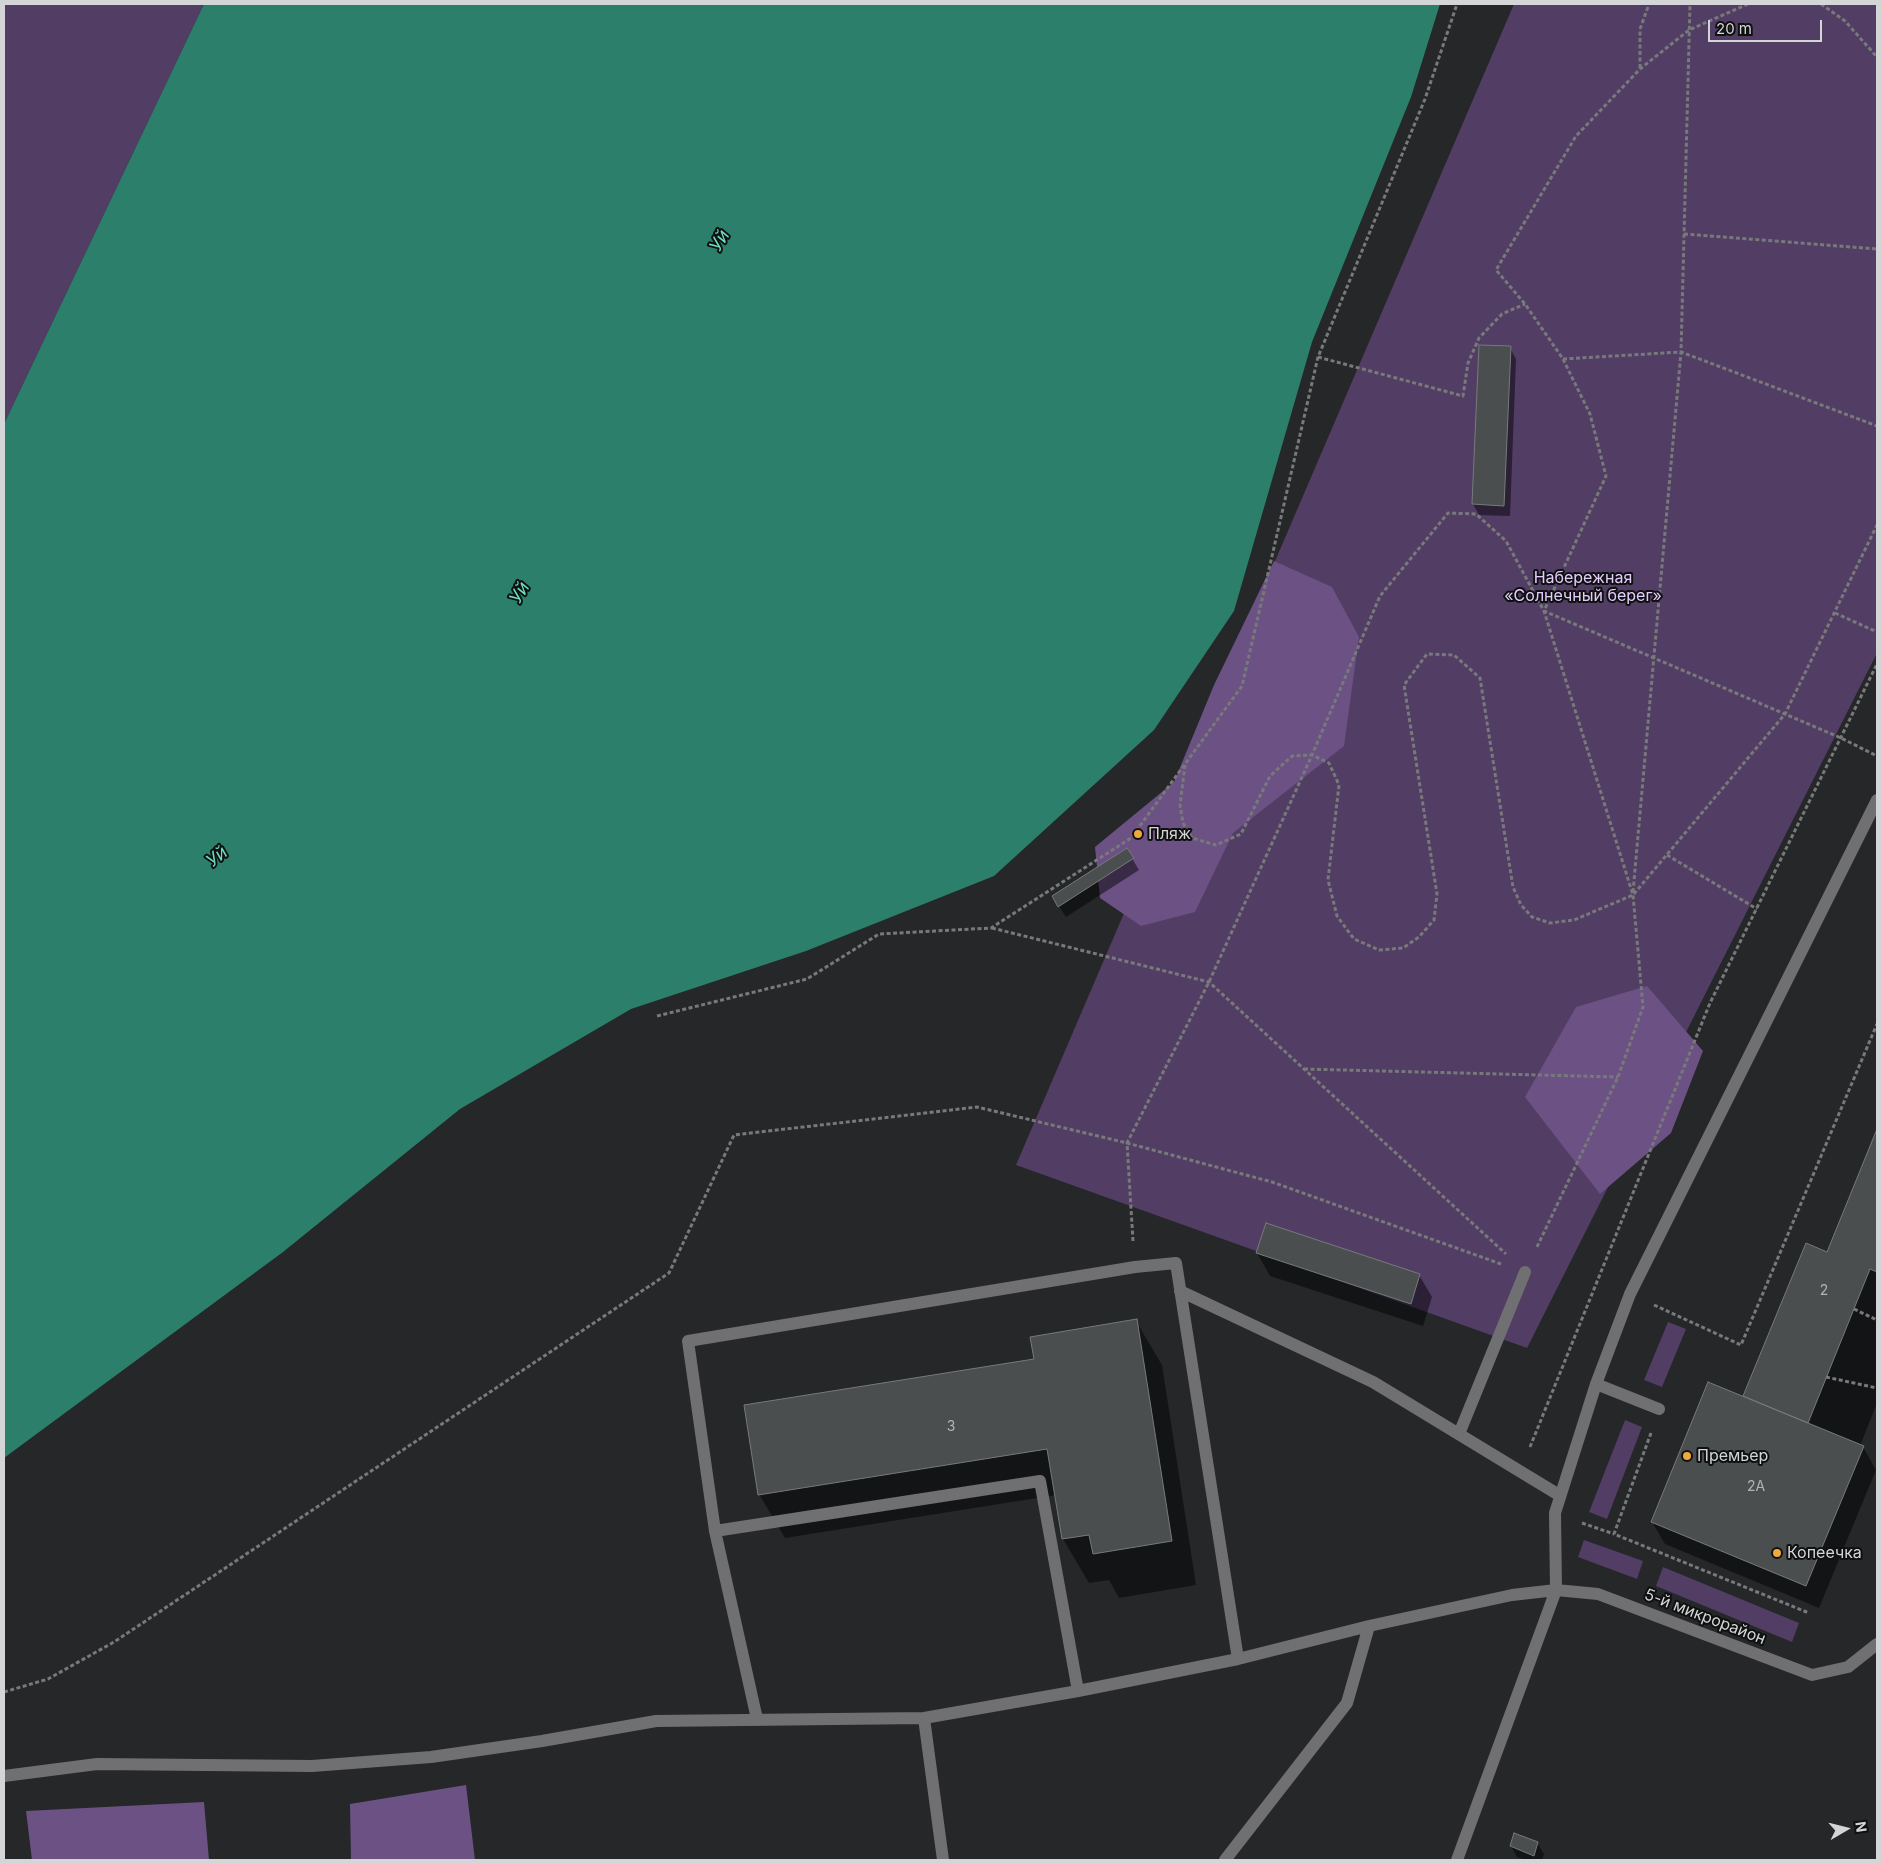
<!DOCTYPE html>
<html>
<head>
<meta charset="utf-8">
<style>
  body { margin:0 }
  #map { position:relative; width:1881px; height:1864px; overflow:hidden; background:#252728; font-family:Inter,sans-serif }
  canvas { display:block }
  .frame { position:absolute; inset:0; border:5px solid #d4d5d6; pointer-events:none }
  .north { position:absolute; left:1821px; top:1804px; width:50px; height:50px; -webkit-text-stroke:4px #0f1010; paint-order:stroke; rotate:82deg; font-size:14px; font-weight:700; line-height:20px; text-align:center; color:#d4d5d6 }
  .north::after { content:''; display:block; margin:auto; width:18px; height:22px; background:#d4d5d6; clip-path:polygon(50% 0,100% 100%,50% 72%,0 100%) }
  .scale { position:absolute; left:1708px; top:20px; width:114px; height:22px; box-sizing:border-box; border:2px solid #d4d5d6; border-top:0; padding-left:6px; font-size:15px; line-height:18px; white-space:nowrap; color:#d4d5d6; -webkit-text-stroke:4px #0f1010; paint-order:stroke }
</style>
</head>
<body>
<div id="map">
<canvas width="1881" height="1864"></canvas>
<div class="frame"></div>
<div class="north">N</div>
<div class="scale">20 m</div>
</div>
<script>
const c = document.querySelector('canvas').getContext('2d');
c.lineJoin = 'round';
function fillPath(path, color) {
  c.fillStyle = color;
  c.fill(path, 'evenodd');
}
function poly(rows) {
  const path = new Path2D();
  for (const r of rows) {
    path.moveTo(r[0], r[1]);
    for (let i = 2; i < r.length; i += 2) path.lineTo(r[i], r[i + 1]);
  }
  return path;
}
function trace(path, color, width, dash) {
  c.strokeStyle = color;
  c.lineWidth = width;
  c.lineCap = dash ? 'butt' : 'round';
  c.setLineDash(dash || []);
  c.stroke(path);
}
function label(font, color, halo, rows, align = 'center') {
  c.font = font + ' Inter,sans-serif';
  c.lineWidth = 4;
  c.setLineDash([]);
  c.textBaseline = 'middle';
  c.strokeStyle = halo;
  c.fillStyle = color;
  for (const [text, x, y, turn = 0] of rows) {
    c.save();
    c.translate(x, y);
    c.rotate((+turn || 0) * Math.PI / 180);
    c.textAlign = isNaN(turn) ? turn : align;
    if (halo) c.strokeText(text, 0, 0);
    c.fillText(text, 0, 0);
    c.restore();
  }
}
const green = poly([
  [4,4,204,4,4,424],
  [1514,4,1877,4,1877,653,1527,1348,1016,1165],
  [1668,1322,1686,1329,1662,1387,1644,1380],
  [1625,1420,1642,1427,1607,1519,1589,1512],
  [1584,1540,1643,1561,1637,1579,1578,1557],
  [1663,1567,1799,1623,1792,1642,1656,1586]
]);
const forest = poly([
  [1274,561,1332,587,1359,637,1344,746,1233,833,1195,912,1141,926,1100,898,1095,847,1174,782,1214,685],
  [1647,986,1703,1051,1671,1133,1600,1194,1525,1097,1576,1007],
  [466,1785,475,1860,351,1860,350,1804],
  [204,1802,209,1860,32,1860,26,1811]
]);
const water = poly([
  [204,4,1440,4,1411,97,1312,342,1234,611,1154,730,994,876,806,951,631,1009,460,1109,283,1252,4,1458,4,424]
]);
const shadow = poly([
  [1480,347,1510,348,1516,359,1510,516,1479,515,1473,504],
  [1127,850,1139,870,1066,917,1053,897],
  [1877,1132,1877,1403,1860,1446,1863,1447,1876,1470,1819,1608,1665,1544,1652,1522,1744,1398,1807,1245,1827,1253],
  [1257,1253,1419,1275,1432,1297,1423,1326,1270,1276],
  [1136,1321,1162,1365,1196,1585,1119,1598,1109,1580,1089,1583,1063,1539,1056,1495,785,1538,759,1494,1035,1360],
  [1537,1843,1544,1854,1542,1860,1525,1860,1517,1857,1511,1846]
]);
const building = poly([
  [1479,345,1511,346,1504,506,1472,504,1479,345],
  [1127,848,1134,858,1058,907,1052,896,1127,848],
  [1877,1129,1877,1272,1870,1269,1808,1423,1743,1396,1806,1243,1827,1252,1877,1129],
  [1266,1223,1420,1274,1411,1304,1256,1253,1266,1223],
  [1137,1319,1172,1541,1093,1554,1089,1535,1062,1539,1047,1449,758,1495,744,1405,1034,1359,1030,1337,1137,1319],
  [1708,1382,1864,1446,1806,1586,1651,1522,1708,1382],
  [1514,1833,1538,1842,1534,1856,1510,1846,1514,1833]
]);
const path = poly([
  [1748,4,1689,30,1640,69,1576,136,1496,270,1525,304,1563,359,1590,414,1606,476,1544,611,1841,738,1877,756],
  [1821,4,1845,21,1877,57],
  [1640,68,1640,29,1649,4],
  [1684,234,1877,249],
  [1318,357,1463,396,1468,363,1479,338,1502,314,1525,304],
  [1563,359,1681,352,1877,426],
  [1835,613,1877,632],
  [1185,765,1180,805,1183,823,1192,838,1216,845,1241,834,1270,776,1292,756,1312,755,1329,763,1339,785,1328,880,1337,916,1354,939,1379,950,1403,948,1419,937,1434,920,1437,894,1404,685,1427,654,1454,655,1480,678,1513,887,1521,905,1532,917,1550,923,1574,920,1633,895,1785,714,1877,525],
  [1667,855,1757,909],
  [1633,892,1681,352,1690,4],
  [992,928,1209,982,1506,1254],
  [657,1016,807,979,879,934,991,928,1131,838,1242,686,1318,357,1425,99,1457,4],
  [1304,1069,1618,1077],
  [1133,1241,1127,1143,1209,982,1312,755,1380,596,1448,513,1476,514,1506,541,1544,611,1633,895,1643,1007,1618,1077,1536,1249],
  [1654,1305,1741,1345,1877,1024],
  [1854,1309,1877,1320],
  [1826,1377,1877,1388],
  [1651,1433,1614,1534,1809,1613],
  [1530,1447,1710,1003,1877,664],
  [1582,1523,1614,1534],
  [4,1692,48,1679,114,1642,669,1273,734,1135,977,1107,1127,1143,1272,1182,1501,1264]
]);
const minor = poly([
  [1180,1291,1373,1382,1559,1495],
  [1596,1384,1659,1409],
  [1459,1434,1525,1272],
  [715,1531,1040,1481,1078,1691],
  [924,1718,943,1860],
  [757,1719,715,1531,688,1341,1135,1267,1176,1263,1238,1659],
  [4,1776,97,1764,312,1766,431,1757,542,1741,656,1721,924,1718,1078,1691,1238,1659,1369,1626,1512,1595,1556,1590,1598,1594,1812,1675,1848,1667,1877,1644],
  [1225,1860,1347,1703,1369,1626],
  [1457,1860,1556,1590,1555,1513,1596,1384,1630,1294,1877,800]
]);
const markers = [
  [1138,834,5,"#eea83c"],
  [1687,1456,5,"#eea83c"],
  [1777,1553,5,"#eea83c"]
];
const numberNames = [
  ["2",1824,1291],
  ["3",951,1427],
  ["2А",1756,1487]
];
const parkNames = [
  ["Набережная",1583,578],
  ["«Солнечный берег»",1583,596]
];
const poiNames = [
  ["Пляж",1148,834],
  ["Премьер",1697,1456],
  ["Копеечка",1787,1553]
];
const streetNames = [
  ["5-й микрорайон",1705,1617,21]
];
const waterNames = [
  ["Уй",720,241,-60],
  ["Уй",520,593,-60],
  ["Уй",217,857,-39]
];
fillPath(green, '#523d65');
fillPath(forest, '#6c5184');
fillPath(water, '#2c7f6b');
fillPath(shadow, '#0007');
fillPath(building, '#4b4e4f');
trace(building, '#777a7b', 1);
trace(path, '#78797a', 3, [4, 2.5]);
trace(minor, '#707072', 12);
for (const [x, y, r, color] of markers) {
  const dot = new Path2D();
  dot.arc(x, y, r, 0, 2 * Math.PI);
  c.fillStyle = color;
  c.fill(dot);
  trace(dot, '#0f1010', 2);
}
label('14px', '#b2b3b4', null, numberNames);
label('16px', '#e4cdfd', '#0f1010', parkNames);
label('16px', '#d4d5d6', '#0f1010', poiNames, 'left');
label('16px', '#d4d5d6', '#0f1010', streetNames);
label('italic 18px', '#68ddbf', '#0f1010', waterNames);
</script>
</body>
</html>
